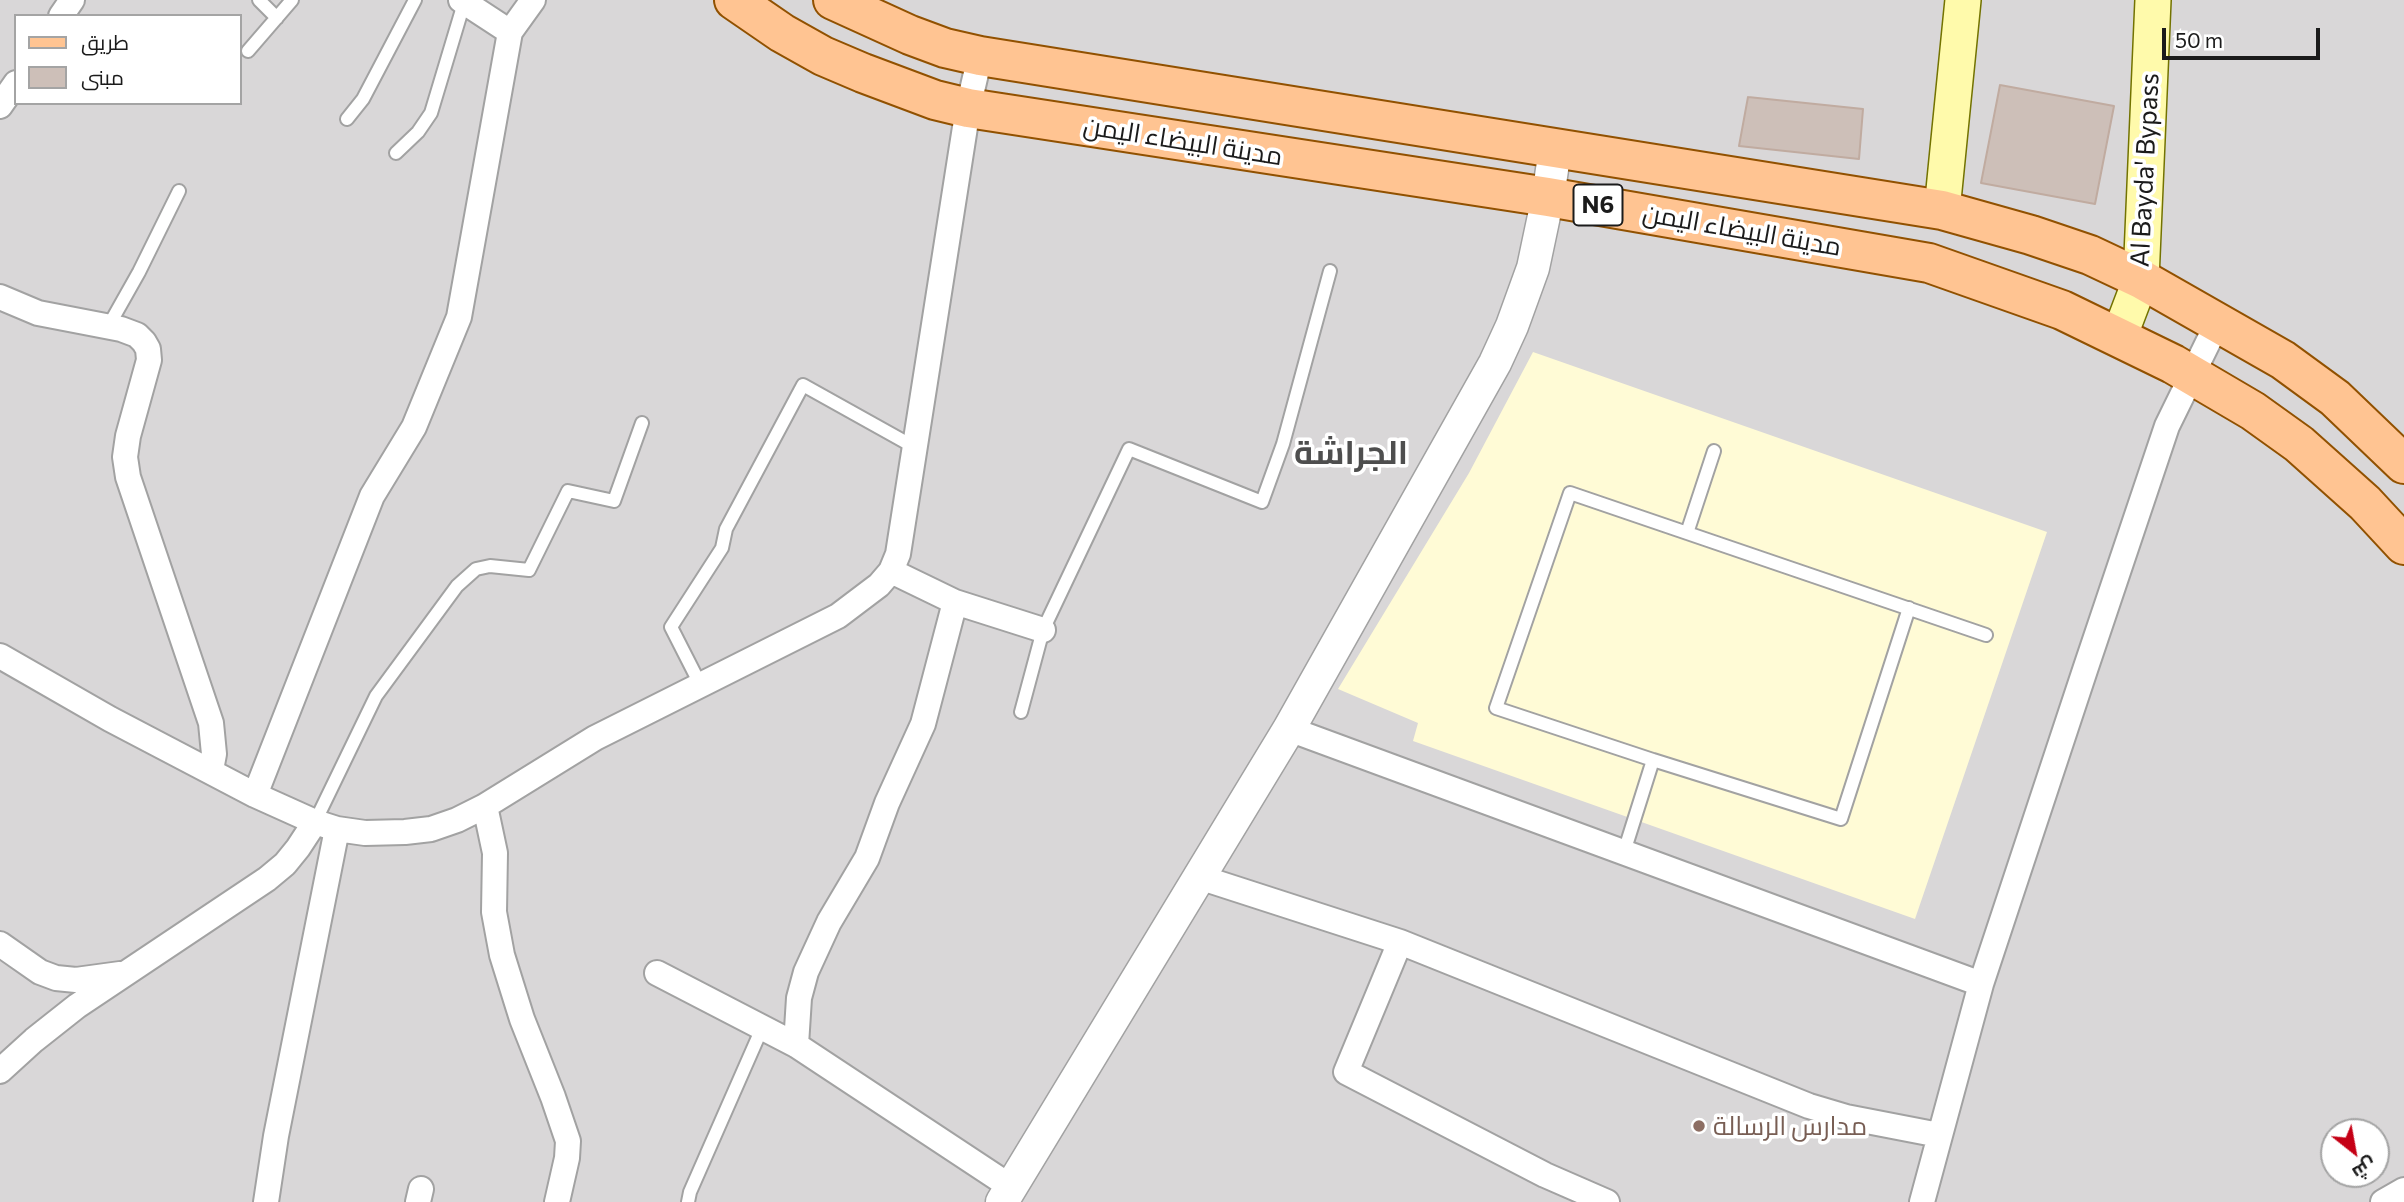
<!DOCTYPE html>
<html>
<head>
<meta charset="utf-8">
<style>
  body { margin:0 }
  #map { position:relative; width:2404px; height:1202px; overflow:hidden; background:#eee7df; font-family:Commissioner,Cairo,sans-serif }
  canvas { display:block }
  .legend { position:absolute; left:14px; top:14px; width:228px; height:91px; box-sizing:border-box; background:#fff; border:2px solid #a4a4a4; margin:0; padding:9px 12px; list-style:none; font-size:21px; color:#1b1b1b }
  .legend li { display:flex; align-items:center; gap:14px; height:35px }
  .legend b { width:35px; border:2px solid #a4a4a4 }
  .north { position:absolute; left:2320px; top:1118px; width:70px; height:70px; box-sizing:border-box; background:#fff; border:2px solid #a4a4a4; border-radius:50%; rotate:149deg; font-size:19px; font-weight:700; line-height:28px; text-align:center; color:#1b1b1b }
  .north::after { content:''; display:block; margin:auto; width:24px; height:32px; background:#c50015; clip-path:polygon(50% 0,100% 100%,50% 72%,0 100%) }
  .scale { position:absolute; left:2162px; top:28px; width:158px; height:32px; box-sizing:border-box; border:4px solid #1b1b1b; border-top:0; padding-left:9px; font-size:21px; line-height:24px; white-space:nowrap; color:#1b1b1b; -webkit-text-stroke:5px #fff; paint-order:stroke }
</style>
</head>
<body>
<div id="map">
<canvas width="2404" height="1202"></canvas>
<ul class="legend">
<li><b style="height:9px;background:#ffc492"></b>طريق</li>
<li><b style="height:19px;background:#cdbfb8"></b>مبنى</li>
</ul>
<div class="north">ش</div>
<div class="scale">50 m</div>
</div>
<script>
const c = document.querySelector('canvas').getContext('2d');
c.lineJoin = 'round';
function fillPath(path, color) {
  c.fillStyle = color;
  c.fill(path, 'evenodd');
}
function poly(rows) {
  const path = new Path2D();
  for (const r of rows) {
    path.moveTo(r[0], r[1]);
    for (let i = 2; i < r.length; i += 2) path.lineTo(r[i], r[i + 1]);
  }
  return path;
}
function trace(path, color, width, dash) {
  c.strokeStyle = color;
  c.lineWidth = width;
  c.lineCap = dash ? 'butt' : 'round';
  c.setLineDash(dash || []);
  c.stroke(path);
}
function label(font, color, halo, rows, align = 'center') {
  c.font = font + ' Commissioner,Cairo,sans-serif';
  c.lineWidth = 7;
  c.setLineDash([]);
  c.textBaseline = 'middle';
  c.strokeStyle = halo;
  c.fillStyle = color;
  for (const [text, x, y, turn = 0] of rows) {
    c.save();
    c.translate(x, y);
    c.rotate((+turn || 0) * Math.PI / 180);
    c.textAlign = isNaN(turn) ? turn : align;
    if (halo) c.strokeText(text, 0, 0);
    c.fillText(text, 0, 0);
    c.restore();
  }
}
const residential = poly([
  [0,0,2404,0,2404,1202,0,1202],
  [16,16,240,16,240,103,16,103],
  [2334,1132,2376,1132,2376,1174,2334,1174]
]);
const education = poly([
  [1533,352,2047,532,1915,919,1413,741,1418,723,1338,689,1469,473]
]);
const building = poly([
  [2000,85,2114,106,2095,204,1981,183,2000,85],
  [1748,97,1863,109,1859,159,1739,146,1748,97]
]);
const service = poly([
  [259,0,277,18],
  [248,51,292,0],
  [347,119,363,99,415,0],
  [396,153,418,132,431,113,464,3],
  [108,327,139,272,179,191],
  [1687,533,1714,451],
  [700,684,671,627,722,548,726,529,803,385,916,448],
  [1021,712,1043,630,1129,449,1262,502,1283,444,1330,271],
  [1653,760,1496,708,1570,493,1986,635],
  [315,822,376,696,457,586,476,569,490,566,529,570,568,491,614,501,642,423],
  [1624,852,1653,760,1841,819,1909,608],
  [688,1202,690,1192,763,1026]
]);
const minor = poly([
  [461,0,510,32],
  [61,16,72,0],
  [0,106,16,83],
  [0,297,38,313,121,329,137,335,144,342,148,349,149,360,128,436,125,457,128,477,211,723,214,754,211,770],
  [891,571,955,602,1043,630],
  [0,656,110,719,255,795,315,822,337,829,365,833,405,832,431,829,457,820,485,806,595,738,838,616,879,585,891,571,898,554,968,108,980,56],
  [1289,729,1981,984],
  [255,795,372,496,414,427,459,317,510,32,533,0],
  [485,806,495,853,494,912,502,955,522,1019,553,1097,568,1141,567,1158,557,1202],
  [1199,877,1400,942,1809,1106,1846,1117,1939,1135],
  [1400,942,1346,1072,1545,1175,1607,1202],
  [0,944,40,972,56,978,76,980,120,974],
  [657,973,796,1045,1011,1187],
  [796,1045,799,998,806,972,829,922,867,858,887,803,923,724,955,602],
  [0,1071,34,1040,77,1006,267,879,285,864,298,848,315,822],
  [266,1202,276,1136,337,829],
  [418,1202,421,1189],
  [1922,1202,1981,984,2085,670,2167,426,2218,322],
  [2383,1202,2404,1190]
]);
const tertiary = poly([
  [1002,1202,1289,729,1495,363,1512,326,1533,268,1548,197,1555,149]
]);
const secondary = poly([
  [1942,210,1963,0],
  [2119,337,2141,279,2153,0]
]);
const primary = poly([
  [734,0,782,33,823,56,863,73,935,100,968,108,1548,197,1929,263,2062,310,2173,364,2253,411,2299,444,2365,503,2404,545],
  [833,0,910,35,945,48,980,56,1942,210,2031,235,2090,255,2141,279,2283,360,2335,398,2404,464]
]);
const markers = [
  [1699,1126,7,"#8d6e63"]
];
const shields = [
  [1598,205,49]
];
const shieldNames = [
  ["N6",1598,205]
];
const streetNames = [
  ["مدينة البيضاء اليمن",1183,141,9],
  ["Al Bayda' Bypass",2145,170,-87],
  ["مدينة البيضاء اليمن",1742,230,10]
];
const educationNames = [
  ["مدارس الرسالة",1713,1126]
];
const districtNames = [
  ["الجراشة",1351,453]
];
fillPath(residential, '#d9d7d8');
fillPath(education, '#fffbd6');
fillPath(building, '#cdbfb8');
trace(building, '#c0aba0', 2);
trace(service, '#a2a2a2', 16);
trace(minor, '#a2a2a2', 28);
trace(tertiary, '#a2a2a2', 35);
trace(secondary, '#737300', 38);
trace(primary, '#915100', 42);
trace(service, '#fff', 12);
trace(minor, '#fff', 24);
trace(tertiary, '#fff', 32);
trace(secondary, '#fffaab', 35);
trace(primary, '#ffc492', 38);
for (const [x, y, r, color] of markers) {
  const dot = new Path2D();
  dot.arc(x, y, r, 0, 2 * Math.PI);
  c.fillStyle = color;
  c.fill(dot);
  trace(dot, '#fff', 2.5);
}
for (const [x, y, w] of shields) {
  const box = new Path2D();
  box.roundRect(x - w / 2, y - 20.5, w, 41, 5);
  c.fillStyle = '#fff';
  c.fill(box);
  trace(box, '#1b1b1b', 2);
}
label('bold 24px', '#1b1b1b', null, shieldNames);
label('26px', '#1b1b1b', '#fff', streetNames);
label('26px', '#785e54', '#fff', educationNames, 'left');
label('bold 33px', '#4e4e4e', '#fff', districtNames);
</script>
</body>
</html>
